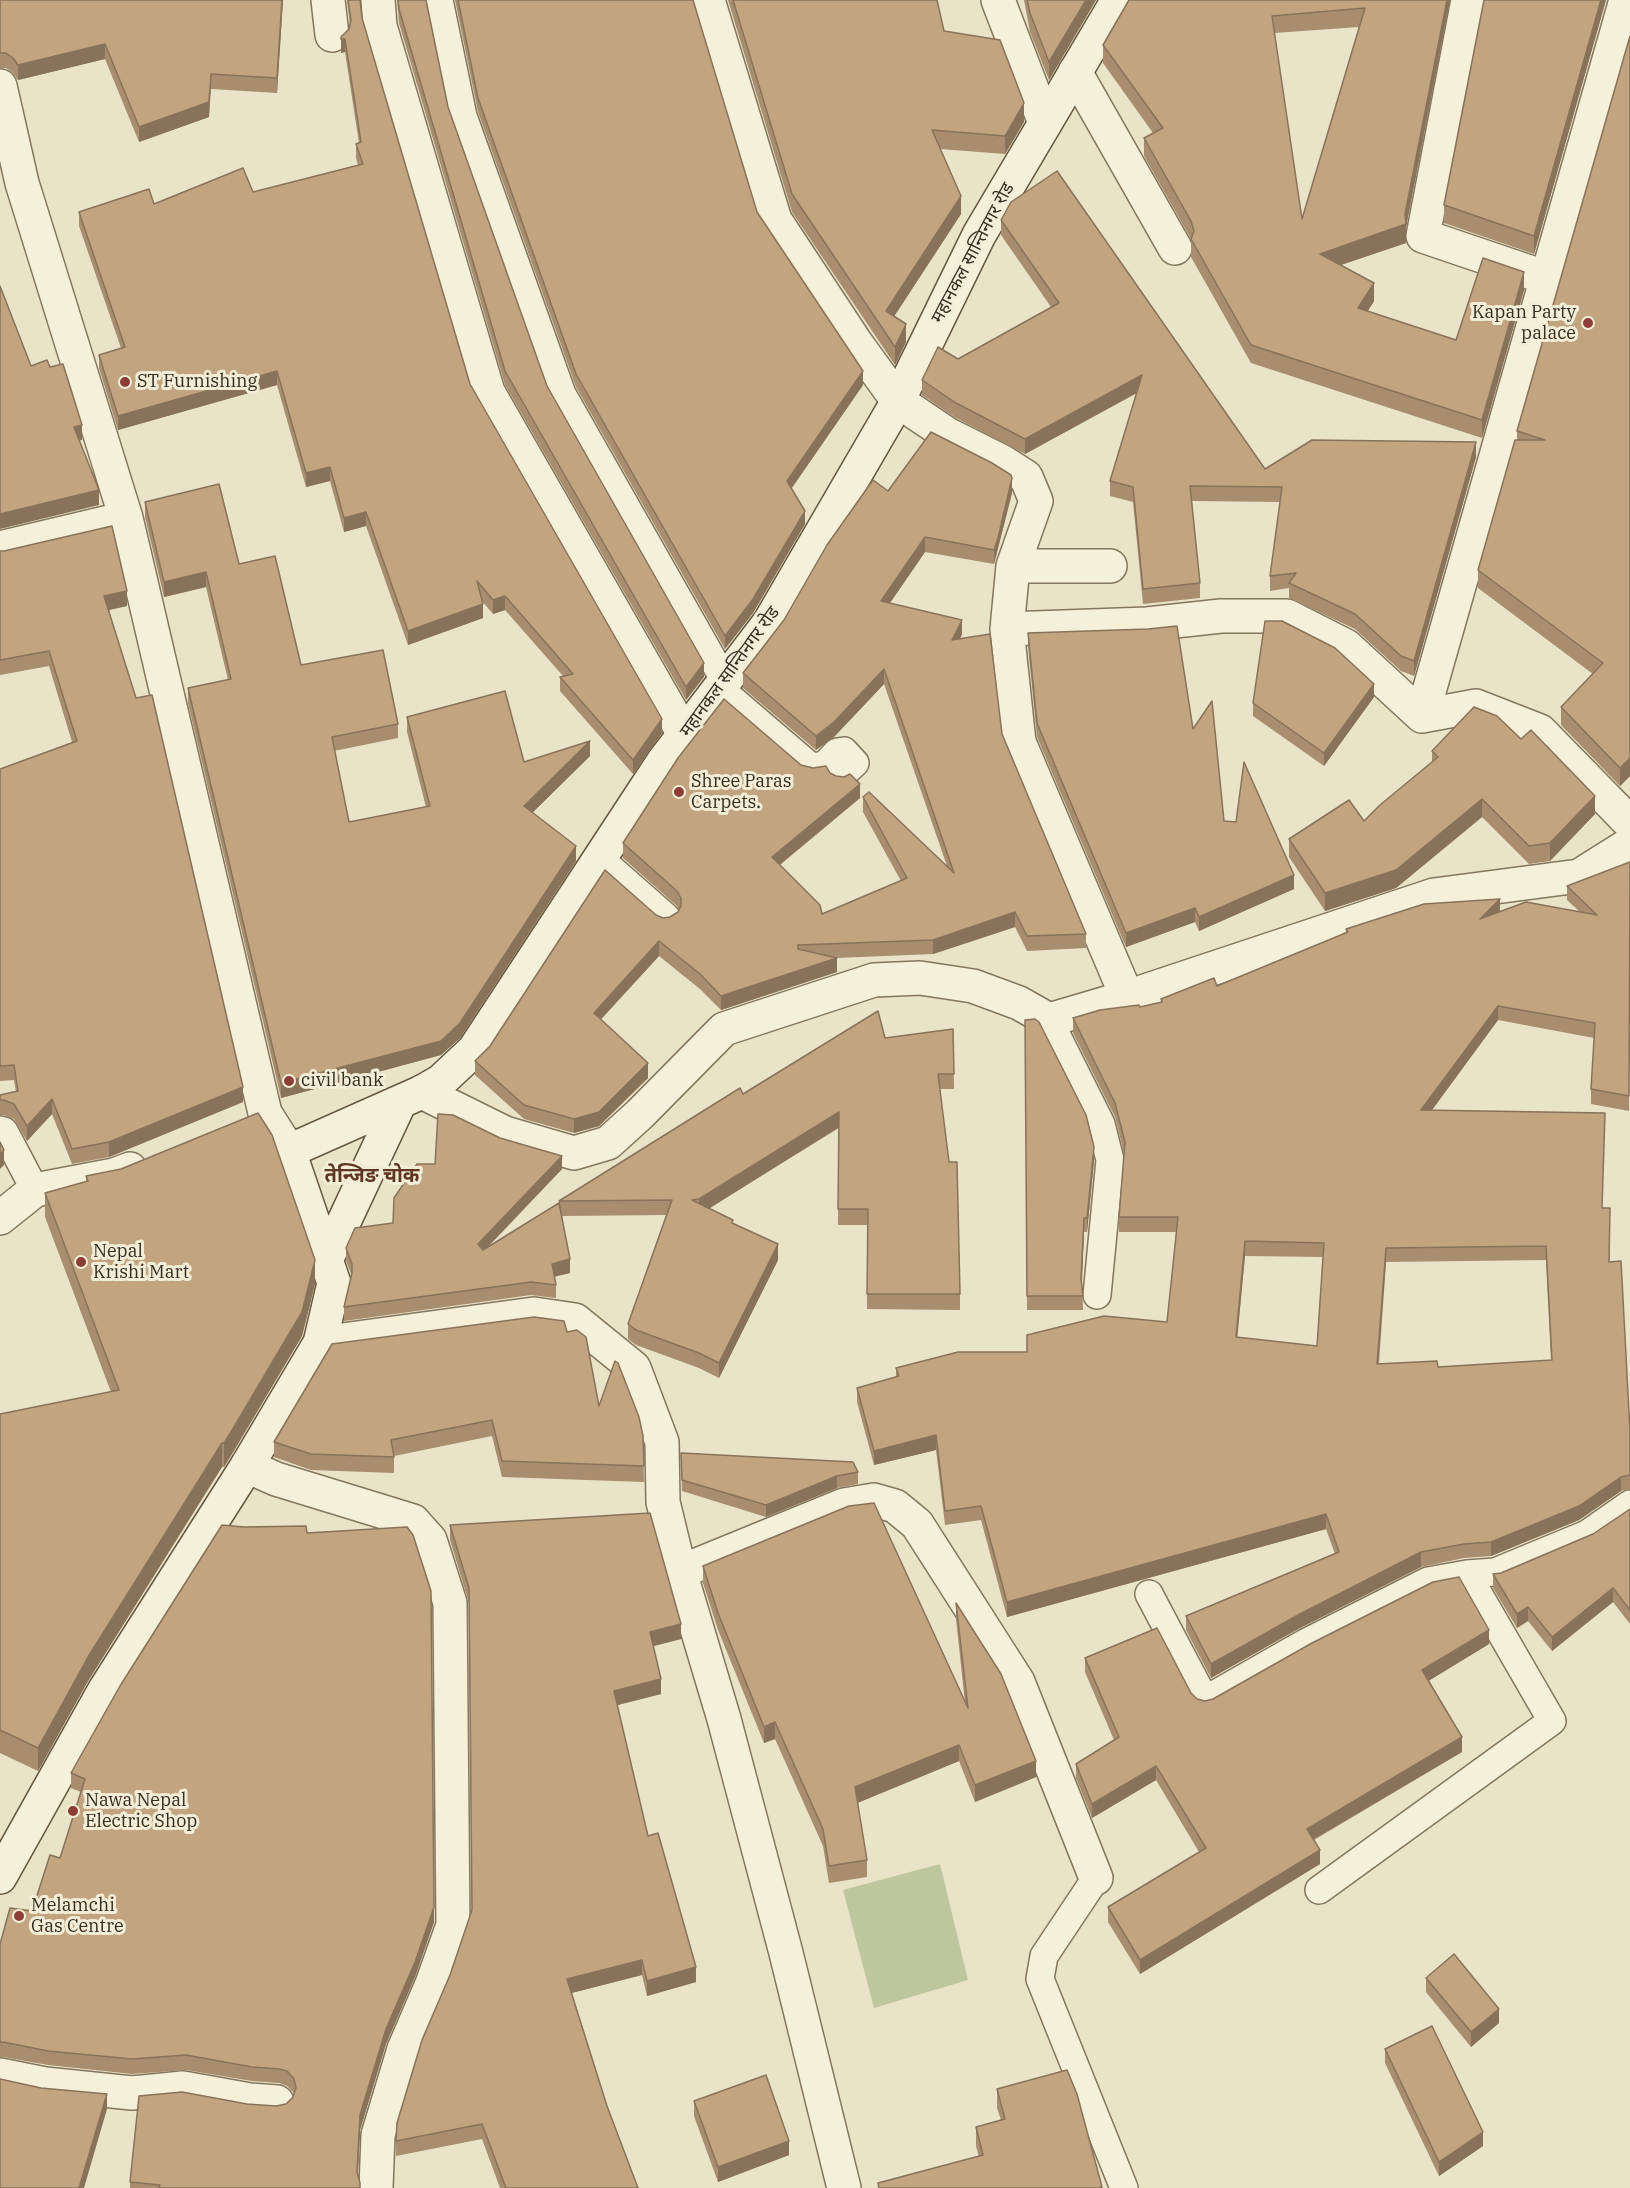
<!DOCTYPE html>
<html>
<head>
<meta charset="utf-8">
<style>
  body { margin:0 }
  canvas { display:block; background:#e9e3c7 }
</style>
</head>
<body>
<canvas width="1630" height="2188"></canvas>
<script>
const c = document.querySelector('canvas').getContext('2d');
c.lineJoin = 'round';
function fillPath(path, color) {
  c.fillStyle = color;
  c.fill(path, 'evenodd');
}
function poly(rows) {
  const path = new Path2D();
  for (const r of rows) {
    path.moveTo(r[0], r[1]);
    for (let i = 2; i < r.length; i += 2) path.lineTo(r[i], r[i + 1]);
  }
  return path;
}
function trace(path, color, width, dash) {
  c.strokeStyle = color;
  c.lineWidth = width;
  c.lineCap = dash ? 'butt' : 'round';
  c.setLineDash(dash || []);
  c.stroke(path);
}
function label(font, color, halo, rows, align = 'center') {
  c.font = font + ' "IBM Plex Serif","Noto Sans Devanagari",serif';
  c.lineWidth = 6;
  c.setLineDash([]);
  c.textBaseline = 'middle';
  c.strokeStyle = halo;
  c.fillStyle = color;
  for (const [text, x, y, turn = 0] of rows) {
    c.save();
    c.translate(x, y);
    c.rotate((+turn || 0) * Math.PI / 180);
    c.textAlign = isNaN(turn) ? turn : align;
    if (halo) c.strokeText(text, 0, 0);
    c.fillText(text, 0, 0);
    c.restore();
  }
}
const green = poly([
  [940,1864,968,1980,874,2008,843,1890]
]);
const lane = poly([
  [439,0,463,116,562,394,725,681],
  [720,689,811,767,825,765,837,752,844,751,855,763,841,776],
  [600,859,666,917],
  [1049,1020,1101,1124,1110,1160,1097,1295],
  [0,1130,4,1131,35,1190],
  [1149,1594,1205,1700,1305,1643,1428,1581,1467,1574,1495,1572,1587,1534,1630,1504],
  [1096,1878,1044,1956,1040,1979,1124,2188],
  [1319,1890,1552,1721,1467,1574]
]);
const street = poly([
  [328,0,332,35],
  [378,0,380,26,488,392,684,734],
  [708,0,775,220,856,343,898,401,947,434,1001,461,1026,477,1036,501,1013,566,1007,629,1019,742,1127,997],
  [998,0,1045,123],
  [1468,0,1423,236,1547,278],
  [1075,72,1175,248],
  [0,86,22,183,126,518,265,1113,289,1151],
  [0,548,126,518],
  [1013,566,1110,566],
  [1007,629,1147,624,1221,616,1287,616,1346,646,1422,716,1476,706,1540,731,1630,823],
  [1422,716,1626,0],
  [422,1092,505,1133,574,1153,608,1143,640,1114,724,1029,874,980,920,978,973,986,1019,1003,1049,1020,1127,997,1434,895,1579,876,1630,844],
  [0,1218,35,1190,114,1175,130,1169],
  [320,1343,534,1314,575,1320,634,1368,662,1442,663,1502,680,1572,724,1719,786,1953,844,2188],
  [247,1466,276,1479,413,1521,430,1540,450,1603,453,1925,432,1984,404,2049,378,2135,376,2188],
  [680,1572,844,1505,874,1500,895,1506,917,1524,1018,1682,1096,1878],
  [0,2075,45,2084,132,2093,183,2088,250,2100,277,2102]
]);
const secondary = poly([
  [326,1260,400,1102],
  [0,1877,104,1691,247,1466,320,1343,334,1283,289,1151,422,1092,441,1081,474,1050,663,762,769,623,898,401,979,235,1118,0]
]);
const wall = poly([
  [0,0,283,0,277,93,211,89,209,117,139,142,105,59,18,80,13,73,6,68,0,68],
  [347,0,360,0,362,18,470,384,662,733,633,774,560,691,560,677,563,676,505,610,493,614,482,601,483,618,408,645,366,526,344,532,330,481,306,487,277,385,118,430,99,368,99,355,121,348,79,226,79,212,253,192,358,165,356,158,356,144,359,143,345,52,341,53,341,37,349,29,350,25],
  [397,0,426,0,448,107,547,386,704,677,686,700,505,385,399,23],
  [455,0,693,0,757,212,863,385,791,489,805,524,753,613,725,649,576,387,478,112],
  [728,0,937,0,944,31,1024,122,1005,154,940,149,961,214,894,316,906,342,895,365,792,212],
  [1024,0,1096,0,1049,80,1030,32],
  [1129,0,1450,0,1406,227,1406,243,1341,265,1374,301,1368,311,1456,340,1524,290,1482,438,1251,363,1191,257,1191,239,1144,156,1144,138,1153,133,1103,63,1103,45],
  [1359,27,1302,219,1274,33],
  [1606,0,1534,254,1444,223,1444,205],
  [1630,36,1630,776,1620,786,1561,725,1561,707,1593,674,1478,588,1478,570,1517,440,1517,431],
  [1001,220,1265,469,1476,457,1414,676,1401,671,1355,629,1289,598,1289,588,1270,591,1270,576,1280,502,1192,501,1200,583,1200,598,1143,604,1133,502,1110,496,1110,481,1137,393,1025,454,956,418,922,395,922,380,1051,307,1001,235],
  [888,491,1012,493,994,564,925,552,890,603,962,634,960,639,1002,734,1086,934,1086,948,1027,951,1015,927,933,954,836,958,837,972,721,1010,700,989,659,956,601,1019,648,1078,599,1126,574,1133,524,1119,475,1075,475,1061,656,915,663,918,670,917,678,912,679,910,677,906,623,858,623,843,801,765,830,773,860,798,780,865,822,914,901,881,863,812,863,797,947,866,884,684,834,737,816,750,743,688,743,673],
  [145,502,239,564,301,665,398,724,398,738,334,751,349,822,426,807,407,732,407,717,524,762,590,756,532,813,576,861,460,1038,441,1055,281,1098,188,703,188,688,228,680,206,587,164,597,145,517],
  [0,551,127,606,109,610,243,1102,109,1157,72,1164,52,1114,27,1141,14,1119,4,1115,0,1115,0,1095,16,1092,14,1080,0,1081,0,769,72,742,49,666,0,675],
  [1028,633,1193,729,1224,821,1294,889,1199,931,1195,922,1126,947,1037,737,1028,647],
  [1374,697,1324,766,1253,716,1253,703],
  [1432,751,1595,814,1550,861,1529,864,1482,817,1396,888,1325,911,1289,857,1289,839,1364,821,1432,762],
  [1630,862,1629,1111,1591,1104,1591,1089,1594,1038,1498,1020,1432,1110,1602,1208,1610,1222,1609,1262,1630,1431,1630,1489,1621,1491,1579,1520,1491,1556,1464,1558,1421,1567,1298,1629,1211,1678,1186,1630,1186,1616,1335,1554,1326,1529,1007,1617,981,1520,945,1525,936,1450,874,1465,857,1402,857,1388,896,1377,896,1368,1027,1352,1167,1322,1176,1232,1119,1232,1119,1217,1124,1153,1115,1117,1073,1033,1073,1018,1140,1007,1161,1002,1161,999,1217,986,1346,933,1346,929,1500,912,1579,911,1567,900,1567,886],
  [1245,1256,1323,1257,1317,1346,1237,1337],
  [1546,1260,1551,1360,1438,1367,1379,1364,1386,1262],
  [1025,1020,1094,1161,1087,1232,1084,1232,1082,1284,1083,1310,1027,1310],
  [953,1029,954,1089,940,1089,960,1294,960,1310,867,1309,867,1225,838,1225,839,1128,709,1208,733,1223,778,1260,719,1378,699,1368,636,1345,628,1339,628,1324,666,1215,562,1216,570,1273,554,1277,556,1285,556,1298,531,1295,344,1321,344,1307,352,1276,346,1261,346,1248,393,1223,562,1169,488,1247,559,1204,559,1201,743,1094,885,1038],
  [86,1176,315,1284,302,1336,231,1456,224,1467,222,1467,88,1681,38,1771,0,1753,0,1414,111,1392,45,1217,45,1193,86,1181],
  [567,1332,599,1406,643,1436,644,1482,502,1477,492,1436,394,1456,394,1473,311,1470,274,1457,274,1442],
  [681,1453,858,1472,858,1484,837,1488,766,1517,682,1491],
  [1630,1509,1630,1624,1613,1602,1552,1651,1528,1621,1517,1628,1493,1588,1493,1574,1501,1573,1593,1534],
  [450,1525,681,1639,653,1646,661,1694,617,1705,648,1836,696,1982,647,1996,642,1975,572,1993,607,2106,638,2188,500,2188,482,2139,396,2156,396,2141,472,1911,469,1603,450,1540],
  [307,1533,434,1922,415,1977,386,2044,360,2130,358,2175,360,2188,130,2188,130,2182,247,2104,276,2106,286,2104,293,2097,294,2093,287,2086,279,2083,252,2081,186,2070,132,2074,48,2065,3,2057,0,2057,0,1944,32,1911,60,1858,81,1792,71,1788,71,1773],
  [703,1566,965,1703,956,1619,956,1603,1036,1777,975,1802,959,1761,857,1803,867,1860,867,1877,829,1883,823,1846,775,1739,764,1743,718,1630,703,1583],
  [1489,1644,1428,1681,1462,1752,1314,1840,1320,1864,1140,1974,1108,1922,1108,1907,1199,1852,1156,1780,1092,1818,1076,1778,1076,1764,1114,1740,1085,1672,1085,1658,1191,1693,1197,1699,1205,1701],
  [1426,1978,1499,2023,1471,2047,1426,1992],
  [1385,2049,1483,2146,1439,2176,1385,2063],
  [997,2089,1102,2188,878,2188,878,2183,979,2157,976,2146,976,2127,1001,2120,997,2108],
  [694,2101,789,2155,718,2182,694,2116]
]);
const shadedWall = poly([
  [282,0,283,0,277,93,277,78],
  [1086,0,1096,0,1049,80,1049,62],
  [1447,0,1450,0,1406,227,1406,243,1320,272,1320,254,1405,214],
  [1601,0,1606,0,1534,254,1534,236],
  [341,39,345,39,345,52,341,53],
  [105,44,105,59,18,80,18,65],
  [211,74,209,117,139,142,139,127],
  [1024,103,1024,122,1005,154,1005,136],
  [961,196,961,214,886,329,886,311],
  [1524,272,1524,290,1482,438,1482,420],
  [1374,283,1374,301,1358,326,1358,308],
  [906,324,906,342,895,365,895,347],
  [277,371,277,385,118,430,118,416],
  [863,371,863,385,787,495,787,481],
  [1142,375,1142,390,1025,454,1025,439],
  [82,425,82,440,74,442,74,427],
  [1476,442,1476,457,1414,676,1414,661],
  [330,467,330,481,306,487,306,473],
  [1012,478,1012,493,994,564,994,550],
  [99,490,99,505,0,529,0,514],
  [805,511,805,524,753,613,725,649,725,636],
  [366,512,366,526,344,532,344,518],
  [925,537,925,552,881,616,881,601],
  [206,572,206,587,164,597,164,582],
  [127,591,127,606,104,611,104,596],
  [505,596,505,610,493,614,493,600],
  [483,604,483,618,408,645,408,631],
  [962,620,962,634,952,655,952,640],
  [704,663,704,677,686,700,686,687],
  [884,669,884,684,834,737,816,750,816,736],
  [1374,684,1374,697,1324,766,1324,753],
  [662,719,662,733,633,774,633,760],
  [590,741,590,756,524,821,524,806],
  [1630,758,1630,776,1620,786,1620,768],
  [860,784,860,798,772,871,772,857],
  [1595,796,1595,814,1550,861,1550,843],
  [1482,799,1482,817,1396,888,1325,911,1325,893],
  [576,846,576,861,460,1038,441,1055,281,1098,281,1083],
  [1294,875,1294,889,1199,931,1199,917],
  [1500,899,1500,913,1480,919],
  [1195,908,1195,922,1126,947,1126,933],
  [1015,912,1015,927,933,954,933,940],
  [659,941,659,956,594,1027,594,1013],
  [837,958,837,972,721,1010,721,996],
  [1498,1006,1498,1020,1421,1125,1421,1110],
  [648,1063,648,1078,599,1126,574,1133,574,1119],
  [243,1087,243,1102,109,1157,109,1142],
  [52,1099,52,1114,27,1141,27,1126],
  [839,1112,839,1127,699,1215,699,1199],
  [1094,1147,1094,1161,1087,1232,1087,1218],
  [4,1150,4,1165,0,1169,0,1154],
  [562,1156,562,1169,478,1257,478,1244],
  [1084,1218,1084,1232,1081,1293,1081,1279],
  [1245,1241,1245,1256,1236,1351,1236,1337],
  [778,1244,778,1260,719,1378,719,1363],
  [1386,1248,1386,1262,1377,1378,1377,1364],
  [570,1259,570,1273,552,1277,552,1264],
  [315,1260,315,1284,302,1336,224,1467,224,1443],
  [936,1435,936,1450,874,1465,874,1451],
  [222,1443,222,1467,88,1681,38,1771,38,1748,88,1657],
  [837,1476,837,1488,766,1517,766,1505],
  [1621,1477,1621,1491,1579,1520,1491,1556,1491,1542],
  [1326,1514,1326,1529,1007,1617,1007,1602],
  [1421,1552,1421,1567,1298,1629,1211,1678,1211,1664,1298,1615],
  [1613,1588,1613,1602,1552,1651,1552,1637],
  [1528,1607,1528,1621,1517,1628,1517,1614],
  [681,1624,681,1639,650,1647,650,1632],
  [1489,1630,1489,1644,1422,1685,1422,1670],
  [661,1679,661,1694,614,1706,614,1691],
  [775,1722,775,1739,764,1743,764,1727],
  [1462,1737,1462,1752,1307,1843,1307,1829],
  [959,1745,959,1761,855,1804,855,1787],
  [1036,1761,1036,1777,975,1802,975,1785],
  [1156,1766,1156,1780,1092,1818,1092,1804],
  [1320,1850,1320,1864,1140,1974,1140,1960],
  [434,1907,434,1922,415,1977,386,2044,360,2130,357,2187,360,2115,386,2029],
  [642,1960,642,1975,567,1994,567,1979],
  [696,1967,696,1982,647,1996,647,1981],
  [1499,2009,1499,2023,1471,2047,1471,2032],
  [107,2094,107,2109,84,2188,79,2188],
  [1483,2132,1483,2146,1439,2176,1439,2162],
  [789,2141,789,2155,718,2182,718,2167]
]);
const building = poly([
  [0,0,282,0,277,78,211,74,209,102,139,127,105,44,18,65,13,58,6,53,0,53,0,0],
  [348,0,360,0,362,18,470,384,662,719,633,760,560,677,573,674,505,596,493,600,477,581,483,604,408,631,366,512,344,518,330,467,306,473,277,371,118,416,99,355,125,347,79,212,149,189,154,204,243,168,253,192,363,164,356,144,361,142,345,39,341,39,341,37,349,29,351,20,348,0],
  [398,0,426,0,448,107,547,386,704,663,686,687,505,371,399,9,398,0],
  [458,0,693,0,757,212,863,371,787,481,805,511,753,599,725,636,576,374,478,98,458,0],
  [733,0,937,0,944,31,1000,40,1024,103,1005,136,932,130,961,196,886,311,906,324,895,347,792,194,733,0],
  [1027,0,1086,0,1049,62,1030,13,1027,0],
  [1129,0,1447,0,1405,214,1406,224,1320,254,1374,283,1358,308,1456,340,1483,258,1524,272,1482,420,1251,345,1191,239,1194,231,1191,221,1144,138,1163,128,1103,45,1129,0],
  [1365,8,1302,219,1272,16,1365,8],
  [1484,0,1601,0,1534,236,1444,205,1484,0],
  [1630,36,1630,758,1620,768,1561,707,1603,663,1478,570,1515,440,1545,440,1517,431,1630,36],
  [1057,171,1265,469,1312,440,1476,442,1414,661,1401,656,1355,614,1289,583,1296,573,1270,576,1282,487,1190,486,1200,583,1143,589,1133,487,1110,481,1142,375,1025,439,956,403,922,380,938,347,958,359,1059,303,1001,220,1011,202,1057,171],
  [0,286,31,366,47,360,50,367,63,364,82,425,74,427,99,490,0,514,0,286],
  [931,432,992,463,1011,475,1012,478,998,538,994,550,925,537,881,601,962,620,952,640,990,634,1002,734,1086,934,1027,936,1015,912,933,940,798,945,798,949,837,958,721,996,700,974,659,941,594,1013,648,1063,599,1112,574,1119,524,1105,475,1061,490,1046,605,870,656,915,663,918,670,917,678,912,681,906,681,898,677,891,623,843,678,758,724,699,801,765,813,768,826,766,830,773,836,776,844,777,850,774,860,784,772,857,820,905,822,914,907,878,863,797,869,792,954,873,884,669,834,722,816,736,743,673,784,620,827,545,873,480,888,491,931,432],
  [219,484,239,564,275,556,301,665,383,650,398,724,332,737,349,822,430,806,407,717,505,691,524,762,590,741,524,806,576,846,460,1023,441,1041,281,1083,188,688,231,679,206,572,164,582,145,502,219,484],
  [112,526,127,591,104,596,136,698,152,695,243,1087,109,1142,72,1149,52,1099,27,1126,14,1104,4,1100,0,1100,0,1095,18,1091,14,1065,0,1066,0,769,77,741,49,651,0,660,0,551,4,551,112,526],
  [1265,621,1282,621,1335,648,1374,684,1324,753,1253,703,1265,621],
  [1177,626,1193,729,1212,701,1224,821,1236,822,1244,762,1294,875,1199,917,1195,908,1126,933,1037,723,1028,633,1148,629,1177,626],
  [1474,707,1497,716,1521,739,1531,730,1595,796,1550,843,1529,846,1482,799,1396,870,1325,893,1289,839,1349,800,1364,821,1380,805,1438,757,1432,751,1474,707],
  [1630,862,1629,1096,1591,1089,1595,1023,1498,1006,1421,1110,1605,1113,1602,1208,1610,1208,1609,1262,1621,1261,1630,1431,1630,1475,1621,1477,1579,1506,1491,1542,1464,1544,1421,1552,1298,1615,1211,1664,1186,1616,1339,1552,1326,1514,1007,1602,981,1506,945,1511,936,1435,874,1451,857,1388,899,1376,896,1368,958,1352,1027,1352,1027,1335,1104,1316,1167,1322,1178,1217,1119,1217,1125,1142,1115,1103,1073,1018,1100,1010,1139,1005,1140,1007,1162,1002,1161,999,1214,978,1217,986,1348,932,1346,929,1424,904,1500,899,1480,919,1526,902,1597,915,1567,886,1630,862],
  [1245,1241,1324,1243,1317,1346,1236,1337,1245,1241],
  [1546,1246,1552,1360,1438,1367,1437,1361,1377,1364,1386,1248,1546,1246],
  [878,1011,885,1038,953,1029,954,1074,938,1074,949,1162,957,1162,960,1294,867,1294,868,1209,838,1209,839,1112,699,1199,692,1200,733,1220,732,1223,778,1244,719,1363,699,1353,636,1330,628,1324,672,1200,559,1201,740,1088,743,1094,878,1011],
  [1035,1019,1039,1022,1086,1115,1094,1147,1087,1218,1084,1218,1081,1279,1083,1296,1027,1296,1025,1020,1035,1019],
  [258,1113,272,1135,315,1260,302,1312,231,1432,224,1443,222,1443,88,1657,38,1748,0,1730,0,1414,119,1390,45,1193,88,1181,86,1176,121,1169,258,1113],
  [438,1114,453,1115,500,1138,562,1156,478,1244,483,1250,559,1203,570,1259,552,1264,556,1285,531,1282,344,1307,352,1273,352,1264,346,1248,355,1228,393,1223,394,1198,417,1164,435,1164,438,1114],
  [0,1142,4,1150,0,1154,0,1142],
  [534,1317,564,1321,567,1332,577,1330,586,1337,599,1406,615,1361,618,1363,639,1417,643,1436,644,1466,502,1461,492,1420,391,1440,394,1457,311,1454,274,1442,332,1344,534,1317],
  [681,1453,853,1462,858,1472,837,1476,766,1505,682,1480,681,1453],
  [874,1503,968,1708,956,1603,1001,1674,1036,1761,975,1785,959,1745,855,1787,867,1860,829,1866,823,1829,775,1722,764,1727,718,1613,703,1566,849,1506,874,1503],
  [1630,1509,1630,1610,1613,1588,1552,1637,1528,1607,1517,1614,1493,1574,1501,1573,1593,1534,1630,1509],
  [650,1513,681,1624,650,1632,661,1679,614,1691,648,1836,658,1833,696,1967,647,1981,642,1960,567,1979,607,2106,638,2188,506,2188,482,2124,396,2141,397,2123,422,2040,450,1975,472,1910,469,1588,450,1525,650,1513],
  [222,1525,244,1527,306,1526,307,1533,407,1527,413,1535,431,1591,434,1907,415,1962,386,2029,360,2115,357,2172,360,2183,360,2188,159,2188,160,2185,130,2182,139,2096,182,2092,247,2104,276,2106,286,2104,293,2097,296,2088,294,2079,287,2071,279,2069,252,2067,186,2055,132,2059,48,2051,3,2042,0,2042,0,1944,10,1908,32,1911,50,1855,60,1858,85,1779,71,1773,120,1686,222,1525],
  [1459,1577,1489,1630,1422,1670,1462,1737,1307,1829,1320,1850,1140,1960,1108,1907,1206,1848,1156,1766,1092,1804,1076,1764,1119,1737,1085,1658,1157,1628,1191,1693,1197,1699,1205,1701,1213,1699,1312,1643,1433,1582,1459,1577],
  [1454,1954,1499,2009,1471,2032,1426,1978,1454,1954],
  [1432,2026,1483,2132,1439,2162,1385,2049,1432,2026],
  [1067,2070,1077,2094,1102,2187,1098,2188,879,2188,878,2183,983,2155,976,2127,1005,2119,997,2089,1067,2070],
  [766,2075,789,2141,718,2167,694,2101,766,2075],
  [0,2079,41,2088,107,2094,79,2188,0,2188,0,2079]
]);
const markers = [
  [1588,323,6,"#8c3d35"],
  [125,382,6,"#8c3d35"],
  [679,792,6,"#8c3d35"],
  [289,1081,6,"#8c3d35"],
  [81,1262,6,"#8c3d35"],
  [73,1811,6,"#8c3d35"],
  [19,1916,6,"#8c3d35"]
];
const streetNames = [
  ["महानकल सान्तिनगर रोड",973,253,-62],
  ["महानकल सान्तिनगर रोड",730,672,-54]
];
const poiNames = [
  ["Kapan Party",1576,313,"right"],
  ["palace",1576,334,"right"],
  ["ST Furnishing",137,382],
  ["Shree Paras",691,782],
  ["Carpets.",691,803],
  ["civil bank",301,1081],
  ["Nepal",93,1252],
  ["Krishi Mart",93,1273],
  ["Nawa Nepal",85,1801],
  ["Electric Shop",85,1822],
  ["Melamchi",31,1906],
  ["Gas Centre",31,1927]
];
const neighbourhoodNames = [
  ["तेन्जिङ चोक",372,1176]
];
fillPath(green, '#bdc69c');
trace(lane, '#83765e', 30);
trace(street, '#83765e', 36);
trace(secondary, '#655741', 36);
trace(lane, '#f5f0d9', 27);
trace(street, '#f5f0d9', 33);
trace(secondary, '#f5f0d9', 33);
fillPath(wall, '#a88d6f');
fillPath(shadedWall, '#88735a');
fillPath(building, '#c3a481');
trace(building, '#88735a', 1.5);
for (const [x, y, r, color] of markers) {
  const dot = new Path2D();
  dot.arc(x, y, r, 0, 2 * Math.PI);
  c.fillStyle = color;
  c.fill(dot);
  trace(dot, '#f2edd6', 2);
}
label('18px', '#352d20', '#f2edd6', streetNames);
label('18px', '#352d20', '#f2edd6', poiNames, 'left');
label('bold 20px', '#5d3624', '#f2edd6', neighbourhoodNames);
</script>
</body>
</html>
